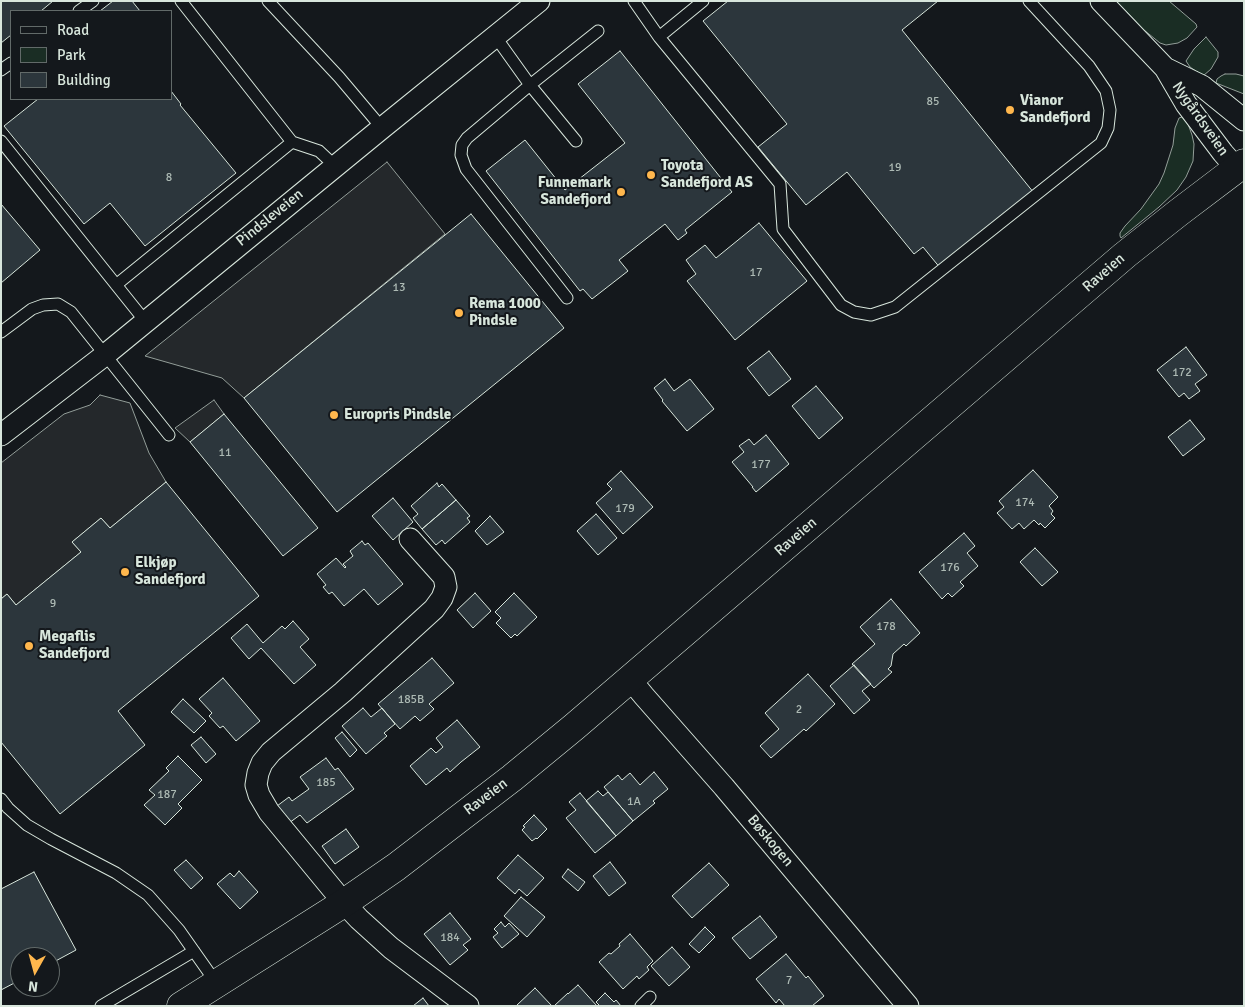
<!DOCTYPE html>
<html>
<head>
<meta charset="utf-8">
<style>
  body { margin:0 }
  #map { position:relative; width:1245px; height:1007px; overflow:hidden; background:#14181c; font-family:Signika,sans-serif }
  canvas { display:block }
  .frame { position:absolute; inset:0; border:2px solid #d8e6dc; pointer-events:none }
  .legend { position:absolute; left:10px; top:10px; width:162px; height:90px; box-sizing:border-box; background:#14181c; border:1px solid #626a69; margin:0; padding:6px 9px; list-style:none; font-size:15px; color:#d8e6dc }
  .legend li { display:flex; align-items:center; gap:10px; height:25px }
  .legend b { width:25px; border:1px solid #626a69 }
  .north { position:absolute; left:10px; top:947px; width:50px; height:50px; box-sizing:border-box; background:#14181c; border:1px solid #626a69; border-radius:50%; rotate:187deg; font-size:14px; font-weight:700; line-height:20px; text-align:center; color:#d8e6dc }
  .north::after { content:''; display:block; margin:auto; width:18px; height:22px; background:#ffb74d; clip-path:polygon(50% 0,100% 100%,50% 72%,0 100%) }
</style>
</head>
<body>
<div id="map">
<canvas width="1245" height="1007"></canvas>
<div class="frame"></div>
<ul class="legend">
<li><b style="height:6px;background:#14181c"></b>Road</li>
<li><b style="height:14px;background:#1a2d24"></b>Park</li>
<li><b style="height:14px;background:#2c363c"></b>Building</li>
</ul>
<div class="north">N</div>
</div>
<script>
const c = document.querySelector('canvas').getContext('2d');
c.lineJoin = 'round';
function fillPath(path, color) {
  c.fillStyle = color;
  c.fill(path, 'evenodd');
}
function poly(rows) {
  const path = new Path2D();
  for (const r of rows) {
    path.moveTo(r[0], r[1]);
    for (let i = 2; i < r.length; i += 2) path.lineTo(r[i], r[i + 1]);
  }
  return path;
}
function trace(path, color, width, dash) {
  c.strokeStyle = color;
  c.lineWidth = width;
  c.lineCap = dash ? 'butt' : 'round';
  c.setLineDash(dash || []);
  c.stroke(path);
}
function label(font, color, halo, rows, align = 'center') {
  c.font = font + ' Signika,sans-serif';
  c.lineWidth = 4;
  c.setLineDash([]);
  c.textBaseline = 'middle';
  c.strokeStyle = halo;
  c.fillStyle = color;
  for (const [text, x, y, turn = 0] of rows) {
    c.save();
    c.translate(x, y);
    c.rotate((+turn || 0) * Math.PI / 180);
    c.textAlign = isNaN(turn) ? turn : align;
    if (halo) c.strokeText(text, 0, 0);
    c.fillText(text, 0, 0);
    c.restore();
  }
}
const green = poly([
  [1116,1,1169,1,1196,24,1197,27,1187,38,1178,43,1166,45,1160,43,1144,30,1116,1],
  [1206,37,1218,52,1218,57,1211,69,1203,76,1190,67,1186,61,1194,49,1206,37],
  [1225,74,1236,74,1244,76,1244,94,1216,83,1217,79,1221,76,1225,74],
  [1182,117,1188,124,1192,135,1194,144,1193,161,1186,177,1177,190,1159,207,1121,238,1120,236,1120,233,1125,226,1141,209,1159,184,1164,173,1173,145,1175,128,1179,118,1182,117]
]);
const parking = poly([
  [387,162,445,234,244,398,222,378,145,356,387,162],
  [100,395,130,403,149,453,166,482,110,528,101,518,72,542,81,552,16,605,7,594,1,599,1,463,64,414,90,405,100,395],
  [214,400,224,414,190,442,175,428,214,400]
]);
const building = poly([
  [1,1,53,1,41,11,11,11,11,35,1,43,1,1],
  [113,1,132,1,140,11,100,11,113,1],
  [728,1,938,1,902,30,1034,193,941,269,923,247,914,254,847,172,806,205,758,147,787,124,703,21,728,1],
  [620,51,732,192,685,230,687,233,678,240,665,224,619,260,628,271,592,299,583,289,580,291,486,171,525,140,565,190,625,143,578,84,620,51],
  [171,91,181,104,180,105,236,173,145,246,110,203,84,224,4,126,38,99,171,99,171,91],
  [1,204,40,250,1,283,1,204],
  [471,214,564,328,337,512,244,398,471,214],
  [759,223,807,281,735,340,687,281,696,274,686,260,705,245,716,258,759,223],
  [1186,347,1207,375,1195,384,1200,391,1189,399,1184,393,1179,397,1157,370,1186,347],
  [769,351,791,379,769,396,747,368,769,351],
  [665,379,674,391,690,379,714,409,687,431,662,401,663,400,654,388,665,379],
  [816,386,843,418,819,439,792,406,816,386],
  [224,414,318,528,283,556,190,442,224,414],
  [1190,420,1205,439,1183,456,1168,437,1190,420],
  [766,435,789,464,756,492,752,487,753,487,732,462,744,452,739,446,749,439,754,445,766,435],
  [1033,470,1058,497,1049,506,1053,511,1051,514,1055,518,1045,528,1040,523,1039,525,1034,520,1024,529,1019,523,1012,529,997,513,1004,507,999,501,1033,470],
  [621,471,653,507,623,534,596,503,612,489,607,484,621,471],
  [166,482,259,596,118,711,145,745,60,814,1,742,1,599,7,594,16,605,81,552,72,542,101,518,110,528,166,482],
  [437,483,439,487,442,484,456,500,422,529,413,518,418,514,411,506,437,483],
  [393,498,413,522,393,540,372,516,393,498],
  [456,500,470,516,467,518,470,522,445,544,442,540,436,545,422,529,456,500],
  [596,514,617,538,598,555,577,531,596,514],
  [490,516,504,532,487,545,475,531,490,516],
  [964,533,975,546,967,553,978,566,960,582,964,586,952,597,948,593,942,599,919,572,964,533],
  [362,541,365,545,368,543,403,584,378,605,364,589,344,606,332,592,329,594,323,587,326,585,317,574,336,558,345,568,346,567,343,564,353,556,350,551,362,541],
  [1035,548,1058,572,1042,586,1020,562,1035,548],
  [475,593,491,611,473,628,457,610,475,593],
  [514,593,537,617,517,636,515,634,511,638,496,623,501,618,495,612,514,593],
  [891,599,920,633,906,646,904,644,893,654,891,666,888,669,892,672,874,688,852,664,875,644,860,627,891,599],
  [293,621,309,639,300,647,316,665,294,684,261,648,249,659,231,638,247,624,263,643,282,626,285,629,293,621],
  [432,658,454,683,429,704,434,709,420,721,415,716,400,729,378,704,432,658],
  [854,665,871,684,862,691,870,700,854,714,830,686,854,665],
  [808,674,835,704,806,731,804,729,771,758,760,746,779,729,765,713,808,674],
  [223,678,260,721,236,741,223,726,220,728,209,716,212,713,199,699,223,678],
  [183,699,206,721,194,733,171,712,183,699],
  [363,708,371,717,382,708,395,724,384,733,387,736,366,754,342,726,363,708],
  [457,720,480,747,461,762,450,772,447,768,426,785,410,766,431,748,436,753,443,747,436,738,457,720],
  [342,732,357,750,350,757,335,738,342,732],
  [201,737,216,754,206,763,191,745,201,737],
  [178,756,202,780,178,804,182,808,165,825,144,805,155,795,149,790,169,771,166,768,178,756],
  [326,758,335,770,338,768,354,789,307,823,300,815,289,823,277,806,289,797,292,801,309,789,300,777,326,758],
  [654,772,668,789,653,801,655,803,633,821,604,787,618,775,622,780,630,773,640,785,654,772],
  [598,791,603,796,608,792,633,821,616,836,586,801,598,791],
  [580,793,616,836,595,853,566,818,576,810,569,802,580,793],
  [534,815,547,829,537,839,536,838,532,841,522,830,525,827,523,826,534,815],
  [346,829,359,847,335,864,322,846,346,829],
  [518,855,544,878,527,896,519,889,515,894,497,878,518,855],
  [186,860,203,878,191,889,174,870,186,860],
  [610,862,626,883,609,896,593,876,610,862],
  [709,863,729,885,692,918,672,896,709,863],
  [568,869,585,882,578,891,562,877,568,869],
  [239,871,258,892,240,909,217,884,230,873,234,877,239,871],
  [34,872,76,950,50,964,50,957,20,957,20,980,1,990,1,889,34,872],
  [521,897,545,917,527,937,504,916,521,897],
  [450,913,471,939,463,945,468,950,450,965,424,934,450,913],
  [760,916,777,937,750,959,732,938,760,916],
  [501,922,505,927,509,923,519,934,502,948,493,937,498,933,494,929,501,922],
  [705,927,715,937,699,953,689,944,705,927],
  [630,934,653,961,647,967,649,970,639,979,637,976,623,989,599,962,609,953,611,954,620,946,619,944,630,934],
  [672,947,690,967,669,986,651,966,672,947],
  [786,954,806,978,808,976,824,996,812,1006,785,1006,779,999,776,1003,756,979,786,954],
  [578,985,597,1006,554,1006,568,993,568,994,578,985],
  [535,988,552,1006,517,1006,517,1005,535,988],
  [605,993,614,1002,616,1000,621,1006,600,1006,596,1002,605,993],
  [423,998,429,1006,413,1006,423,998]
]);
const service = poly([
  [181,1,292,142,319,151,335,166],
  [268,1,339,77,382,128],
  [634,1,659,37,780,184,783,229,841,305,854,312,871,315,895,307,1101,143,1108,128,1110,110,1106,91,1089,66,1029,1],
  [79,11,93,1],
  [495,36,530,85,576,141],
  [659,37,703,1],
  [1,70,11,63],
  [1,141,145,321],
  [116,285,292,142],
  [567,298,466,169,461,155,462,145,467,138,530,85,598,31],
  [1,332,32,309,43,305,58,304,71,312,169,435],
  [1,799,8,808,27,825,51,839,116,873,148,895,179,930,217,984],
  [101,1006,194,951],
  [641,1006,650,997]
]);
const minor = poly([
  [1101,1,1165,68,1186,104,1223,153,1237,169],
  [1165,68,1202,86,1244,120],
  [1,435,105,355,382,128,539,1],
  [410,539,444,577,446,587,442,598,434,609,343,692,271,752,262,763,258,773,256,785,259,795,269,812,344,903,359,919,391,948,468,1006],
  [630,679,644,696,724,787,908,1006]
]);
const primary = poly([
  [181,1006,344,903,396,867,512,778,574,727,1125,255,1178,213,1244,163]
]);
const markers = [
  [1010,110,5,"#ffb74d"],
  [651,175,5,"#ffb74d"],
  [621,192,5,"#ffb74d"],
  [459,313,5,"#ffb74d"],
  [334,415,5,"#ffb74d"],
  [125,572,5,"#ffb74d"],
  [29,646,5,"#ffb74d"]
];
const numberNames = [
  ["85",933,102],
  ["19",895,168],
  ["8",169,178],
  ["17",756,273],
  ["13",399,288],
  ["172",1182,373],
  ["11",225,453],
  ["177",761,465],
  ["174",1025,503],
  ["179",625,509],
  ["176",950,568],
  ["9",53,604],
  ["178",886,627],
  ["185B",411,700],
  ["2",799,710],
  ["185",326,783],
  ["187",167,795],
  ["1A",634,802],
  ["184",450,938],
  ["7",789,981]
];
const poiNames = [
  ["Vianor",1020,101],
  ["Sandefjord",1020,118],
  ["Toyota",661,166],
  ["Sandefjord AS",661,183],
  ["Funnemark",611,183,"right"],
  ["Sandefjord",611,200,"right"],
  ["Rema 1000",469,304],
  ["Pindsle",469,321],
  ["Europris Pindsle",344,415],
  ["Elkjøp",135,563],
  ["Sandefjord",135,580],
  ["Megaflis",39,637],
  ["Sandefjord",39,654]
];
const streetNames = [
  ["Nygårdsveien",1200,119,55],
  ["Pindsleveien",270,218,-39],
  ["Raveien",1104,273,-41],
  ["Raveien",796,537,-41],
  ["Raveien",486,797,-37],
  ["Bøskogen",770,841,50]
];
fillPath(green, '#1a2d24');
trace(green, '#939e99', 1);
fillPath(parking, '#24282b');
trace(parking, '#939e99', 1);
fillPath(building, '#2c363c');
trace(building, '#d8e6dc', 1);
trace(service, '#d8e6dc', 13);
trace(minor, '#d8e6dc', 23);
trace(primary, '#d8e6dc', 29);
trace(service, '#14181c', 11);
trace(minor, '#14181c', 21);
trace(primary, '#14181c', 28);
for (const [x, y, r, color] of markers) {
  const dot = new Path2D();
  dot.arc(x, y, r, 0, 2 * Math.PI);
  c.fillStyle = color;
  c.fill(dot);
  trace(dot, '#14181c', 2);
}
label('12px', '#adbab4', null, numberNames);
label('bold 15px', '#d8e6dc', '#14181c', poiNames, 'left');
label('15px', '#d8e6dc', '#14181c', streetNames);
</script>
</body>
</html>
